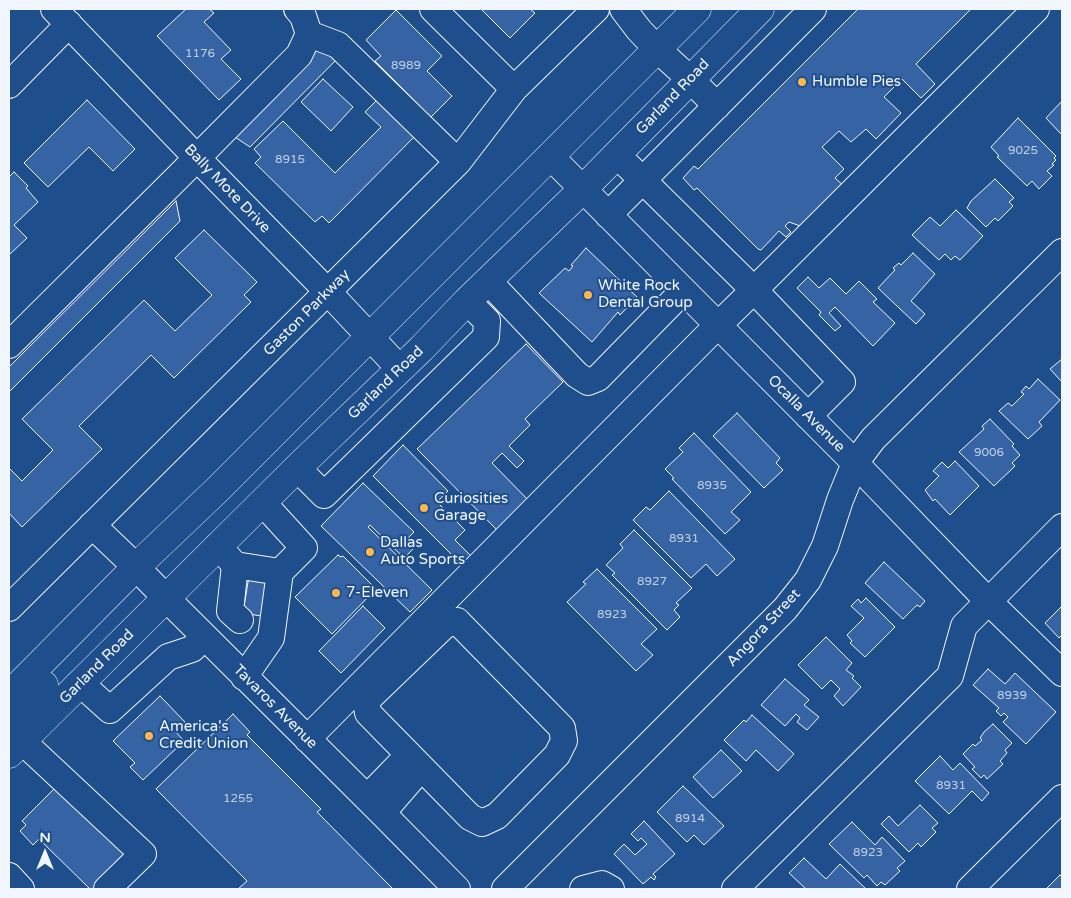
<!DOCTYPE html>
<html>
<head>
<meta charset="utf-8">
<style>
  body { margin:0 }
  #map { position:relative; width:1071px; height:898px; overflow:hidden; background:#1f4e8c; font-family:"Varela Round",sans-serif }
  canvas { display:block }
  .frame { position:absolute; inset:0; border:10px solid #f2f6ff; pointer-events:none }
  .north { position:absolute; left:20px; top:828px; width:50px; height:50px; -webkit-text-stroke:4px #1f4e8c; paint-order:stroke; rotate:0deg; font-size:14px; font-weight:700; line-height:20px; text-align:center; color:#f2f6ff }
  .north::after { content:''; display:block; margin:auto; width:18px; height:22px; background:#f2f6ff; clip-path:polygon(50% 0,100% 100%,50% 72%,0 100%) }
</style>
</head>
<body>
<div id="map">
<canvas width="1071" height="898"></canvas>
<div class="frame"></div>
<div class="north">N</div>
</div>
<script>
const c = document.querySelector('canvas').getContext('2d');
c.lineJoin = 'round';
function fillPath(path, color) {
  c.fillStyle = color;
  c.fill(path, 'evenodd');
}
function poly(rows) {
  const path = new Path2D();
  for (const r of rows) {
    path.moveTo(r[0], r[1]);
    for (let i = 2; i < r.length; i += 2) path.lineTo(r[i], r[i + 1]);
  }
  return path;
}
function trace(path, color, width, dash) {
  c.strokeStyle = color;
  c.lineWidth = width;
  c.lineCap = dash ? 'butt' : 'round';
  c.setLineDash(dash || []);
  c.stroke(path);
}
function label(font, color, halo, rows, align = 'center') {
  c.font = font + ' "Varela Round",sans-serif';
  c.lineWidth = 4;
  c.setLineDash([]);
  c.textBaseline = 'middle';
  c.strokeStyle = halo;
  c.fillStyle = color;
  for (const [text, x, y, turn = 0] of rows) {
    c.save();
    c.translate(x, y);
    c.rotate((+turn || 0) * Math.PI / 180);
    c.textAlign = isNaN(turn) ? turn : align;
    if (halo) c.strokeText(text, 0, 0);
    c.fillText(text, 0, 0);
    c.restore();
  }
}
const building = poly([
  [186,9,209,9,214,13,204,22,231,50,221,59,241,79,219,100,157,36,186,9],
  [481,9,530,9,535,13,510,38,481,9],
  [858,9,971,9,916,64,935,84,921,98,902,79,884,97,901,113,876,139,866,129,851,142,839,131,822,147,844,169,835,178,845,187,806,228,789,222,785,226,791,232,786,237,779,231,761,250,758,249,697,188,694,190,683,178,694,166,698,169,858,9],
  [396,10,442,56,427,71,452,96,431,117,375,61,381,56,366,40,396,10],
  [321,45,340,56,250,147,232,135,321,45],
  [323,79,353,107,331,131,301,102,323,79],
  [381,96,418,133,329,223,322,216,315,222,255,163,261,157,254,149,283,121,335,173,381,127,365,112,381,96],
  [87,100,135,149,113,171,89,147,48,187,24,163,87,100],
  [1062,101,1062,135,1046,118,1062,101],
  [1018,118,1056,156,1054,158,1056,160,1052,164,1054,165,1047,171,1052,176,1039,189,1032,181,1027,186,997,157,999,156,991,147,1018,118],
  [14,172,28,186,26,188,38,202,14,225,27,238,9,255,9,177,14,172],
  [995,179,1014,198,1009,202,1013,206,998,221,995,218,986,227,967,208,971,201,995,179],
  [176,201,180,221,9,392,9,367,176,201],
  [956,210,983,236,960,260,955,256,951,260,945,254,939,260,912,235,930,217,940,226,956,210],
  [204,230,257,282,244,295,251,302,174,378,151,355,79,426,102,449,22,527,9,513,9,468,22,481,53,450,22,419,144,300,175,331,212,295,175,258,204,230],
  [586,248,637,297,620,315,618,312,592,342,539,293,565,268,569,271,573,266,571,265,586,248],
  [913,253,935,274,911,301,925,314,916,324,878,288,895,270,893,268,899,263,901,265,913,253],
  [808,277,819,288,830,278,846,294,859,281,877,299,873,302,895,323,873,346,835,307,829,313,841,326,835,331,819,315,821,312,797,288,808,277],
  [526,344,563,382,525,419,530,425,509,446,524,461,517,468,502,453,492,463,531,503,500,533,417,449,526,344],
  [1062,359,1062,382,1050,369,1062,359],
  [1038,379,1060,400,1039,422,1042,426,1028,439,999,411,1008,403,1012,406,1024,394,1021,392,1026,386,1029,389,1038,379],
  [737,413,780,458,776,463,783,470,764,488,713,436,737,413],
  [990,419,1014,444,1012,446,1020,455,1012,463,1015,466,994,486,959,452,984,429,982,426,990,419],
  [694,433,751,492,731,512,740,520,725,534,672,479,674,478,665,469,683,452,679,448,694,433],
  [403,445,448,491,437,502,465,530,455,540,472,557,463,566,373,476,403,445],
  [955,461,979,486,950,515,935,499,933,501,925,490,939,476,933,471,942,462,948,468,955,461],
  [363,483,414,532,408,538,416,546,404,558,370,525,368,527,432,590,410,612,321,526,363,483],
  [669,491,735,559,717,576,706,564,691,578,633,520,646,507,650,510,669,491],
  [634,530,692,588,676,603,679,605,674,610,680,617,667,630,612,575,615,573,606,565,623,548,620,544,634,530],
  [338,555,341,557,343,556,376,589,332,634,295,597,338,555],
  [884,562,925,601,920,607,917,605,903,619,865,583,884,562],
  [597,569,657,629,641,644,653,655,636,671,567,602,586,584,583,582,597,569],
  [249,576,267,579,261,616,243,613,249,576],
  [866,598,895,627,865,657,850,643,852,641,847,635,864,618,851,606,858,599,861,603,866,598],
  [363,606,385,628,341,673,319,651,363,606],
  [1062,606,1062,635,1059,638,1045,623,1062,606],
  [826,637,852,663,846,670,854,676,852,678,861,687,843,706,834,696,840,689,831,680,822,689,798,665,826,637],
  [988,669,1005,684,1015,673,1056,712,1026,744,1003,722,1008,717,1004,713,1001,716,996,711,999,708,973,685,988,669],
  [785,679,809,700,804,705,819,717,807,730,797,722,800,718,796,714,785,726,761,705,785,679],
  [160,696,185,722,175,731,184,741,143,780,130,767,135,763,113,741,160,696],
  [233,714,250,732,247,735,321,809,317,812,393,889,238,889,247,881,156,789,233,714],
  [752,715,794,754,778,771,756,750,746,761,724,740,744,720,746,722,752,715],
  [993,724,1012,743,1005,750,1007,753,1000,761,1003,764,987,779,984,775,981,778,972,769,975,767,963,754,973,744,975,746,982,740,980,738,984,732,993,724],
  [721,750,742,771,713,798,693,777,721,750],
  [940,756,953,770,960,763,989,793,982,801,972,791,949,814,915,781,940,756],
  [57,786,129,858,97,889,90,889,39,839,33,845,20,831,26,825,22,821,57,786],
  [683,786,724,826,704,845,694,835,687,842,657,812,683,786],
  [920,805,938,823,932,828,936,832,921,847,918,843,909,852,881,824,889,816,898,826,920,805],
  [644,821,675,854,653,874,656,877,654,880,651,877,643,884,614,854,624,844,635,855,647,844,641,838,638,841,631,834,644,821],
  [852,822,875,845,882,837,905,861,897,868,900,871,885,885,881,882,877,886,867,875,864,878,829,844,852,822],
  [804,858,826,879,840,864,866,889,806,889,789,873,804,858],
  [1060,875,1062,877,1062,889,1046,889,1060,875]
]);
const minor = poly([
  [54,9,197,158,328,292,400,369],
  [433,9,514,89],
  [623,9,639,30,656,48,691,80,717,106],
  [309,34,338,45,458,162],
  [9,85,69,24],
  [617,155,754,290,842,382,808,416],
  [550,156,855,463,988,601,1062,673],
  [608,215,813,9],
  [488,281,577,375,588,382,598,378,683,291],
  [9,345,179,176,299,55,309,34,303,16,297,9],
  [297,468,324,495,359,461,486,337,487,321,467,301],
  [92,525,136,567,166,598,382,813,457,889],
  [218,546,235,565,230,611,240,620],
  [235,565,280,572],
  [9,608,458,162,514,89,596,9],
  [457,621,562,728,564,741,557,755,497,816,482,823,470,817,368,713,366,701,445,625,457,621],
  [244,677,271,638,280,572,304,548,263,503],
  [80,683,110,710,168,657,192,649,204,637],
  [307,739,705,338,754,290,1036,9],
  [22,741,143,854,107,889],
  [367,798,400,764,415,762,414,776,382,813],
  [9,876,21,889],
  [505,889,785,609,808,580,825,546,840,500,855,463,873,439,1062,252],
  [583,889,602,884,611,889],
  [735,889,950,676,964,626,1062,527],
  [970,889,1062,798]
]);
const major = poly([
  [9,695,136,567,217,490,697,9],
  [22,741,12,730,13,717,43,688,44,685],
  [9,754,297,468,421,349,467,301,582,190,760,9]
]);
const markers = [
  [802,82,5,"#ffb74d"],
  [588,295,5,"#ffb74d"],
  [424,508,5,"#ffb74d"],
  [370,552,5,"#ffb74d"],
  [336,593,5,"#ffb74d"],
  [149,736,5,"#ffb74d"]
];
const numberNames = [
  ["1176",200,54],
  ["8989",406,66],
  ["9025",1023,151],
  ["8915",290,160],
  ["9006",989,453],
  ["8935",712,486],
  ["8931",684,539],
  ["8927",652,582],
  ["8923",612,615],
  ["8939",1012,696],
  ["8931",951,786],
  ["1255",238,799],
  ["8914",690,819],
  ["8923",868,853]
];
const poiNames = [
  ["Humble Pies",812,82],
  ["White Rock",598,286],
  ["Dental Group",598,303],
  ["Curiosities",434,499],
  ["Garage",434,516],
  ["Dallas",380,543],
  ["Auto Sports",380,560],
  ["7-Eleven",346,593],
  ["America's",159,727],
  ["Credit Union",159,744]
];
const streetNames = [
  ["Garland Road",673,97,-46],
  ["Bally Mote Drive",227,189,46],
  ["Gaston Parkway",307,313,-45],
  ["Garland Road",386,383,-44],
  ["Ocalla Avenue",806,414,45],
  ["Angora Street",764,628,-47],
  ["Garland Road",97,667,-45],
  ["Tavaros Avenue",275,707,45]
];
fillPath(building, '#3563a3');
trace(building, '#f2f6ff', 1);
trace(minor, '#f2f6ff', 28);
trace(major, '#f2f6ff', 29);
trace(minor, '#1f4e8c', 26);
trace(major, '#1f4e8c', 28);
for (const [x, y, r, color] of markers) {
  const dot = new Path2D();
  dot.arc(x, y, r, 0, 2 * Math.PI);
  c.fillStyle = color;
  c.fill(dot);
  trace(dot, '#1f4e8c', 2);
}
label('12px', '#c3d1e8', null, numberNames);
label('15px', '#f2f6ff', '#1f4e8c', poiNames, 'left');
label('15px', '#f2f6ff', '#1f4e8c', streetNames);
</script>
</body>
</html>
